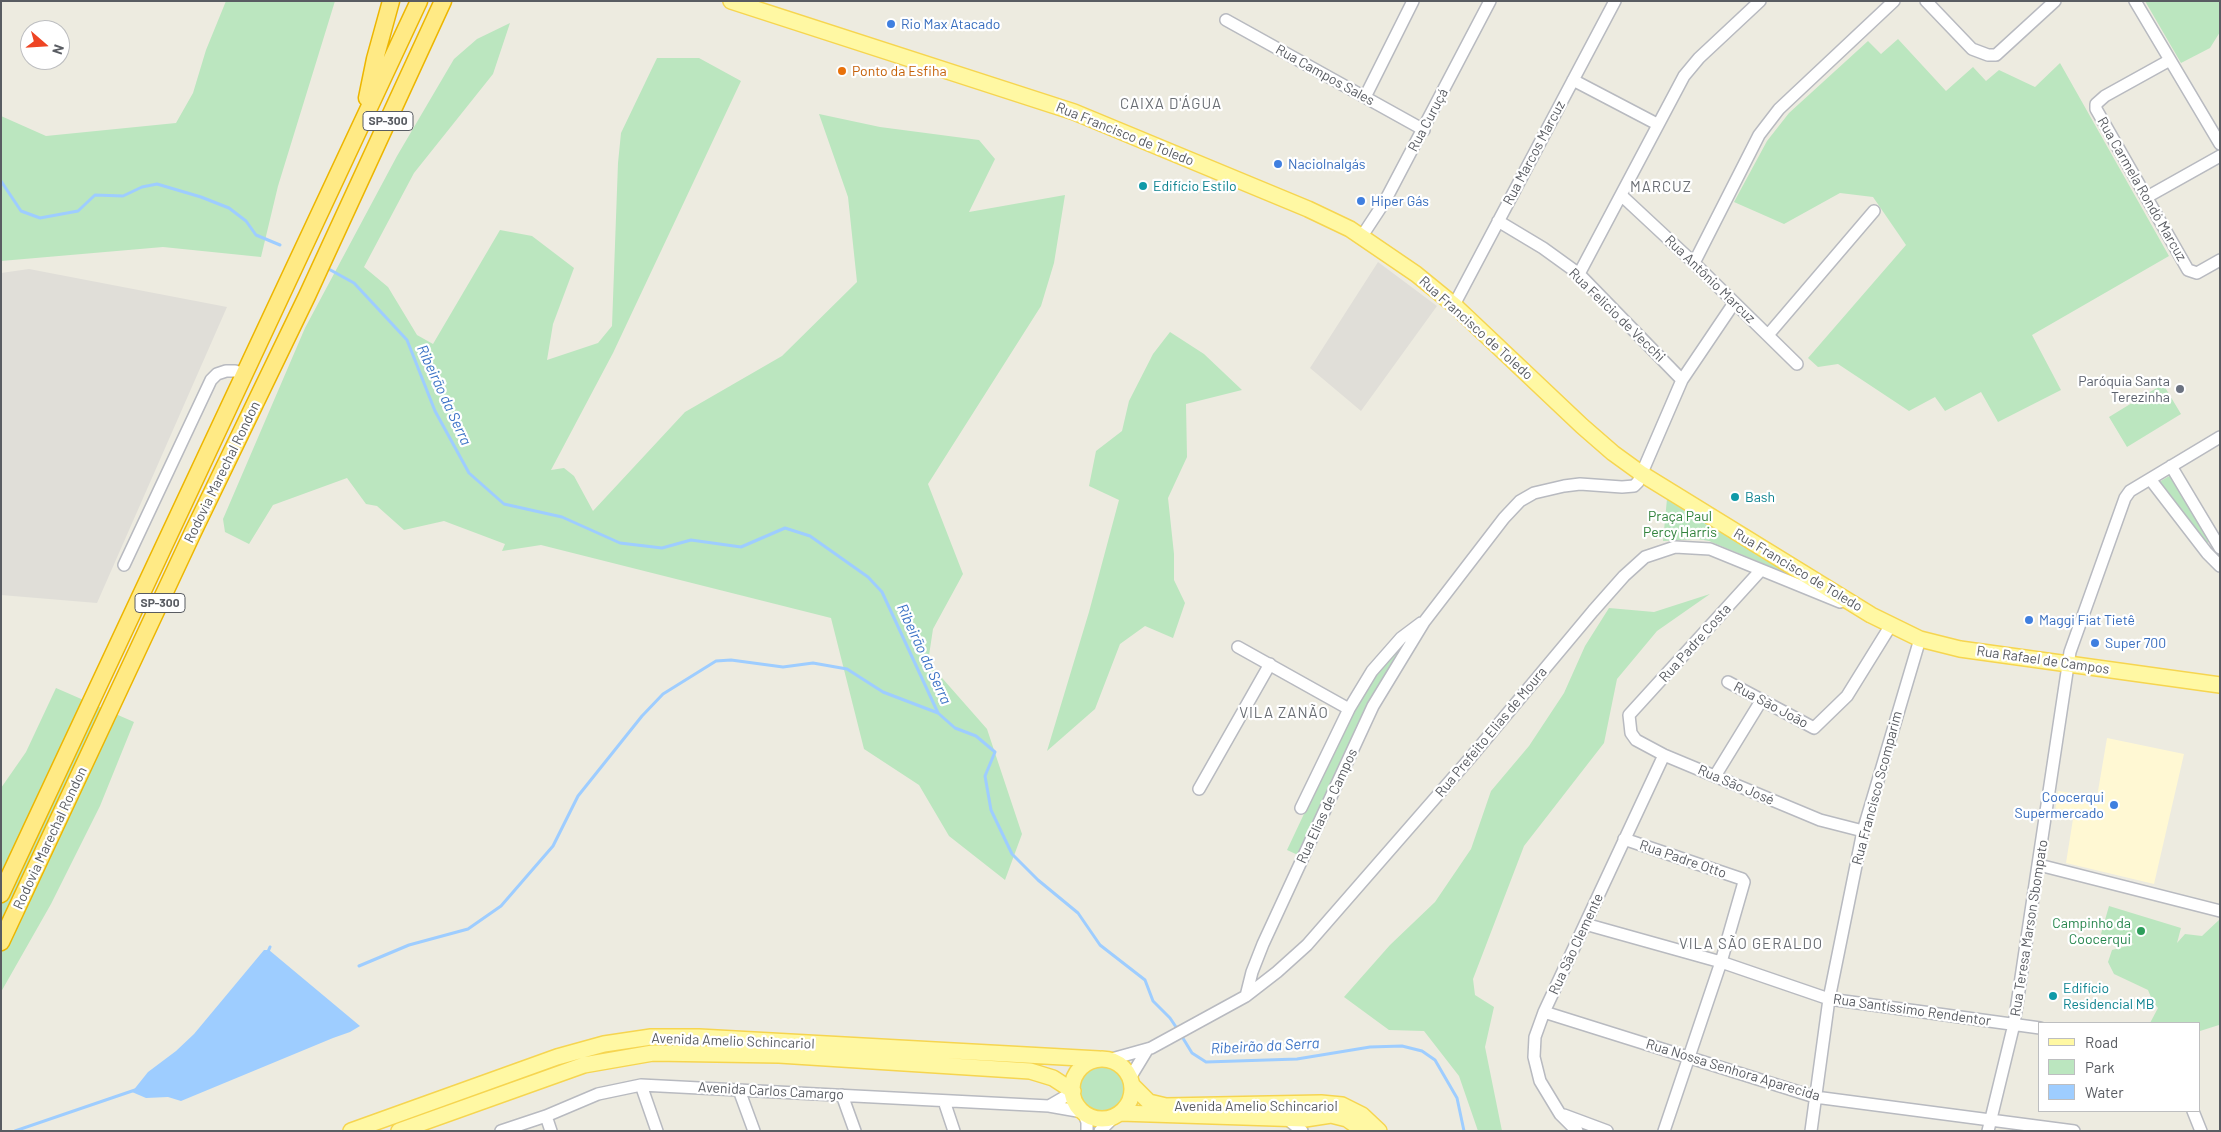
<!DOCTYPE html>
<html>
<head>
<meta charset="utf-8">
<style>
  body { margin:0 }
  #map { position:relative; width:2221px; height:1132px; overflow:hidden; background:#edebe0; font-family:Barlow,sans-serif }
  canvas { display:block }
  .frame { position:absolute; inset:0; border:2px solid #595c62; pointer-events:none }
  .legend { position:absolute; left:2038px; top:1022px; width:162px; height:90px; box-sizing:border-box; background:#fff; border:1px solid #bdbec0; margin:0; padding:6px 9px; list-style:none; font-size:15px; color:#595c62 }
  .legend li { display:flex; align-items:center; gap:10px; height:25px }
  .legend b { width:25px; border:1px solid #bdbec0 }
  .north { position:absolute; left:20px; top:20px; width:50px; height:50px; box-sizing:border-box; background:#fff; border:1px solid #bdbec0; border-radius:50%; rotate:109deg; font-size:14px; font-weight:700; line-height:20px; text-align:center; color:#595c62 }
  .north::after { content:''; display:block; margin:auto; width:18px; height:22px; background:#ee4524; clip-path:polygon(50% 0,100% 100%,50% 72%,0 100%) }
</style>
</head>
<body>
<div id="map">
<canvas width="2221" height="1132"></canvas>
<div class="frame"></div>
<ul class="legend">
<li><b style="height:6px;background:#fff8a3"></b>Road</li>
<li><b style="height:14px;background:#bbe6bf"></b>Park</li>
<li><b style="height:14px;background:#9ecdff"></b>Water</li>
</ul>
<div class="north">N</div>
</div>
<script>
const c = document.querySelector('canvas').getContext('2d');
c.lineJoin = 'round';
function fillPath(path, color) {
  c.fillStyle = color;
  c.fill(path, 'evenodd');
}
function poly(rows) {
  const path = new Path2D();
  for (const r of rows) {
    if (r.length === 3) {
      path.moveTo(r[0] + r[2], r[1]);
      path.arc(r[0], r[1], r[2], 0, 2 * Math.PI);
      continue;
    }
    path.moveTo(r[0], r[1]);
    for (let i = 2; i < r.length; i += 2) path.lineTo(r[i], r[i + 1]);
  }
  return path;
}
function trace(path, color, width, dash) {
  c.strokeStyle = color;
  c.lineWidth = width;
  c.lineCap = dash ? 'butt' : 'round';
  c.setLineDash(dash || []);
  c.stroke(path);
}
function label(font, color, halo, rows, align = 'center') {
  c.font = font + ' Barlow,sans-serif';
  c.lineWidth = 4.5;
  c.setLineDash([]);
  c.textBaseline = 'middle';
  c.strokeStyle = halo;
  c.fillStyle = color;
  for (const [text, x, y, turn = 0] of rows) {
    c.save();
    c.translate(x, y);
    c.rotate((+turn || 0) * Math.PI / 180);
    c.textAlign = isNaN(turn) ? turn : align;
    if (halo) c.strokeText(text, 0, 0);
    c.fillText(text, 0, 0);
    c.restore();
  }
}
const commercial = poly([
  [2107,738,2184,754,2154,884,2066,863,2073,819,2055,813,2058,791,2097,797]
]);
const industrial = poly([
  [1378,262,1437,306,1361,411,1310,368],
  [29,269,227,307,97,603,1,595,1,273]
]);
const green = poly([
  [226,1,335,1,278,186,261,257,163,247,1,261,1,116,46,136,176,123,193,93,206,50],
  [2145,1,2219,1,2220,32,2210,48,2181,63],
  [510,23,493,74,414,173,364,267,388,287,417,335,433,344,500,230,532,236,574,268,553,324,547,360,598,343,612,326,618,163,621,133,657,58,699,58,741,81,613,353,551,470,564,468,574,476,593,511,685,412,782,356,857,282,848,197,819,114,880,127,979,140,995,159,969,212,1065,195,1054,263,1041,306,928,484,963,574,933,629,928,662,987,729,1022,834,1005,880,949,836,919,785,864,749,831,618,541,545,502,551,505,544,444,521,404,530,377,506,366,504,347,478,273,505,249,544,225,532,223,519,305,328,397,156,454,59,477,39],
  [1898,39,1946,91,1973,67,1986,81,1999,70,2035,87,2060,63,2169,256,2032,335,2061,390,1998,422,1981,392,1945,411,1935,397,1909,411,1838,364,1818,367,1808,358,1906,245,1873,197,1840,193,1784,224,1734,202,1767,141,1789,113,1868,41,1881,54],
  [1170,332,1204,354,1242,390,1186,404,1187,457,1168,498,1174,554,1174,580,1185,603,1173,638,1145,626,1120,644,1095,709,1047,751,1089,612,1119,500,1089,486,1096,451,1122,431,1129,401,1153,354],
  [2163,384,2181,414,2127,447,2109,417],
  [2171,475,2212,541,2204,544,2159,482],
  [1667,499,1805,581,1709,541,1698,539,1663,541],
  [1710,594,1657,631,1617,679,1604,743,1524,846,1473,979,1475,995,1494,1007,1485,1047,1502,1131,1478,1131,1459,1076,1424,1031,1389,1030,1344,997,1390,945,1435,902,1471,849,1491,791,1529,746,1564,693,1585,646,1609,608,1654,612],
  [1406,641,1374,696,1298,855,1287,850,1351,714,1375,676],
  [56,688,134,722,100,806,51,904,1,992,1,788,26,752],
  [2109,906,2181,928,2177,943,2185,934,2202,936,2220,919,2219,1025,2200,1031,2200,1023,2150,1023,2158,1008,2153,1002,2148,990,2114,974,2108,962,2112,950,2134,944,2101,934],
  [1103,1088,24]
]);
const water = poly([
  [264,950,269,950,360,1026,350,1032,333,1038,181,1101,168,1097,146,1098,132,1092,148,1072,176,1051,194,1034]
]);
const stream = poly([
  [1,181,21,211,40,218,78,211,95,195,123,196,142,187,157,184,201,197,229,208,246,221,256,235,280,245],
  [325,267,354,283,407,340,435,411,469,473,504,504,562,517,620,543,662,548,691,540,741,547,785,528,810,536,868,577,882,592,938,713,955,728,976,736,995,752,985,776,991,810,1012,854,1038,880,1078,913,1100,945,1145,980,1153,1001,1170,1018,1178,1030],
  [267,954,270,947],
  [359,966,409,945,468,929,501,906,553,846,578,796,642,716,663,694,716,661,731,660,783,667,813,663,847,669,883,692,938,713],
  [1181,1035,1192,1053,1206,1062,1297,1059,1370,1047,1402,1046,1422,1051,1435,1060,1457,1098,1464,1131],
  [15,1131,135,1090]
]);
const minor = poly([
  [1926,1,1972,49,1988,55,1996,55,2055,1],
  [2135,1,2220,144],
  [1226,20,1424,130],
  [2170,60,2105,96,2096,104,2096,109,2188,270,2197,273,2220,260],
  [1573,80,1657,124],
  [1365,97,1413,1],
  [1621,195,1694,263,1797,364],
  [2147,197,2220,156],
  [1498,221,1543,248,1579,274,1682,380],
  [1362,236,1385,201,1490,1],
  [1694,263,1759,135,1779,109,1894,1],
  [1579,274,1684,76,1699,58,1760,1],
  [1454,305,1615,1],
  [1768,335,1874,211],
  [2171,466,2220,548],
  [2150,479,2207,553,2220,566],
  [124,565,211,380,217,374,226,371,235,371,244,374],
  [1761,570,1629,715,1631,733,1636,740,1664,755,1820,820,1863,831],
  [1238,647,1349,709],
  [1728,682,1814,728,1847,696,1891,625],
  [1715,776,1761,701],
  [1199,789,1270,664],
  [1301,808,1349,709,1372,671,1401,638,1421,623],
  [1624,839,1742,879,1744,882,1721,962,1664,1131],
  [2039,865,2220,911],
  [1585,924,1721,962,1829,999,2040,1028],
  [1246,996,1252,972,1263,944,1373,706,1424,622,1504,518,1520,501,1534,493,1564,486,1580,484,1622,487,1634,486,1638,482,1682,380,1734,303],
  [1544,1012,1815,1097,2074,1131],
  [1108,1060,1151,1048,1246,996,1277,972,1307,945,1471,757,1593,611,1624,576,1645,557,1675,547,1710,549,1840,602],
  [1130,1078,1147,1050],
  [641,1085,657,1131],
  [739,1090,754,1131],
  [842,1095,855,1131],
  [944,1101,954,1131],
  [1049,1106,1073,1092],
  [2193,1111,2201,1131],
  [1564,1115,1607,1131],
  [546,1116,551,1131],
  [1286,1118,1302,1131],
  [501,1131,546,1116,598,1094,641,1085,1049,1106,1083,1112,1087,1122,1087,1131],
  [1100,1131,1115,1116],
  [1577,1131,1560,1114,1540,1081,1534,1057,1535,1037,1544,1012,1664,755],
  [1811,1131,1829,999,1863,831,1920,639],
  [1988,1131,2014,1024,2070,652,2125,498,2130,491,2220,437]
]);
const major = poly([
  [731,1,1074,112,1308,209,1350,229,1416,274,1454,305,1582,426,1613,453,1642,474,1871,615,1920,639,1960,649,2220,685],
  [1102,1089,30],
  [1132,1085,1149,1102,1166,1106,1321,1103,1342,1105,1362,1115,1379,1131],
  [1120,1113,1305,1119,1331,1115,1347,1119,1364,1131],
  [351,1131,557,1057,604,1044,651,1037,699,1037,1099,1059],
  [399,1131,584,1065,653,1053,779,1055,1030,1071,1053,1078,1073,1091]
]);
const highway = poly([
  [367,98,375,59,391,1],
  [1,894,419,1],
  [1,942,193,532,307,296,443,1]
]);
const markers = [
  [891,24,5,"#3f7fe0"],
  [842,71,5,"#e8710a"],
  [1278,164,5,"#3f7fe0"],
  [1143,186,5,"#0f9aa8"],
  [1361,201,5,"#3f7fe0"],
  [2180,389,5,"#6b7280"],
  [1735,497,5,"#0f9aa8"],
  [2029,620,5,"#3f7fe0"],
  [2095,643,5,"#3f7fe0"],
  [2114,805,5,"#3f7fe0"],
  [2141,931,5,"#2e9e5b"],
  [2053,996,5,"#0f9aa8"]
];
const shields = [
  [388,121,50],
  [160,603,50]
];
const shieldNames = [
  ["SP-300",388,121],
  ["SP-300",160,603]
];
const shopNames = [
  ["Rio Max Atacado",901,24],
  ["Naciolnalgás",1288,164],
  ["Hiper Gás",1371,201],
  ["Maggi Fiat Tietê",2039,620],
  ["Super 700",2105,643],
  ["Coocerqui",2104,797,"right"],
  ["Supermercado",2104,813,"right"]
];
const foodNames = [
  ["Ponto da Esfiha",852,71]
];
const streetNames = [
  ["Rua Campos Sales",1325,75,29],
  ["Rua Curuçá",1428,120,-62],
  ["Rua Francisco de Toledo",1125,134,22],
  ["Rua Marcos Marcuz",1534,153,-62],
  ["Rua Carmela Rondó Marcuz",2142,189,60],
  ["Rua Antônio Marcuz",1710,279,44],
  ["Rua Felicio de Vecchi",1617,315,44],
  ["Rua Francisco de Toledo",1476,328,42],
  ["Rodovia Marechal Rondon",222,472,-64],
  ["Rua Francisco de Toledo",1798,570,31],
  ["Rua Padre Costa",1695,643,-48],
  ["Rua Rafael de Campos",2043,660,8],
  ["Rua São João",1771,705,28],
  ["Rua Prefeito Elias de Moura",1491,732,-50],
  ["Rua São José",1736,785,23],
  ["Rua Francisco Scomparim",1877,788,-75],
  ["Rua Elias de Campos",1327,806,-65],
  ["Rodovia Marechal Rondon",50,838,-65],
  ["Rua Padre Otto",1683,859,19],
  ["Rua Teresa Marson Sbompato",2029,928,-81],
  ["Rua São Clemente",1576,944,-65],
  ["Rua Santíssimo Rendentor",1912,1010,8],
  ["Avenida Amelio Schincariol",733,1041,2],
  ["Rua Nossa Senhora Aparecida",1733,1070,17],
  ["Avenida Carlos Camargo",771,1091,3],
  ["Avenida Amelio Schincariol",1256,1106]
];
const cultureNames = [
  ["Edifício Estilo",1153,186],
  ["Bash",1745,497],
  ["Edifício",2063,988],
  ["Residencial MB",2063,1004]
];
const worshipNames = [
  ["Paróquia Santa",2170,381],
  ["Terezinha",2170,397]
];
const parkNames = [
  ["Praça Paul",1680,516],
  ["Percy Harris",1680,532]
];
const leisureNames = [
  ["Campinho da",2131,923],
  ["Coocerqui",2131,939]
];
const neighbourhoodNames = [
  ["CAIXA D'ÁGUA",1171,104],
  ["MARCUZ",1661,187],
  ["VILA ZANÃO",1284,713],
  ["VILA SÃO GERALDO",1751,944]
];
const waterNames = [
  ["Ribeirão da Serra",444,395,65],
  ["Ribeirão da Serra",924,654,65],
  ["Ribeirão da Serra",1265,1046,-3]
];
fillPath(commercial, '#fff8d3');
fillPath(industrial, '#e0ded8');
fillPath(green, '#bbe6bf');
fillPath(water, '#9ecdff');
trace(stream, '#9ecdff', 3);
trace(minor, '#b8bac0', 14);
trace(major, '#f6d550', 18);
trace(highway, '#edb600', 19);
trace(minor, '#fff', 11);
trace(major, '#fff8a3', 15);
trace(highway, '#ffea85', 16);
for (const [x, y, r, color] of markers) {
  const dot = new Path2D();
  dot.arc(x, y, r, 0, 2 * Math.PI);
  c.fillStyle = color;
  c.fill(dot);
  trace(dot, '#fff', 2);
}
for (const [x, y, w] of shields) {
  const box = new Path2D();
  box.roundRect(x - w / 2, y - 9.5, w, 19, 4);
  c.fillStyle = '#fff';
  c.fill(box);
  trace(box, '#595c62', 1);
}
label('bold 12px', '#595c62', null, shieldNames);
label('14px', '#366cbe', '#fff', shopNames, 'left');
label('14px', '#c56008', '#fff', foodNames, 'left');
label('14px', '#595c62', '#fff', streetNames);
label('14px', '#0d838f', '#fff', cultureNames, 'left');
label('14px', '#5b616d', '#fff', worshipNames, 'right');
label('14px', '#30823b', '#fff', parkNames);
label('14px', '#27864d', '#fff', leisureNames, 'right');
c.letterSpacing = '1px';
label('15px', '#6a6e74', '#fff', neighbourhoodNames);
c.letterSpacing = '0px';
label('italic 15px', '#3d74c6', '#fff', waterNames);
</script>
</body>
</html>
